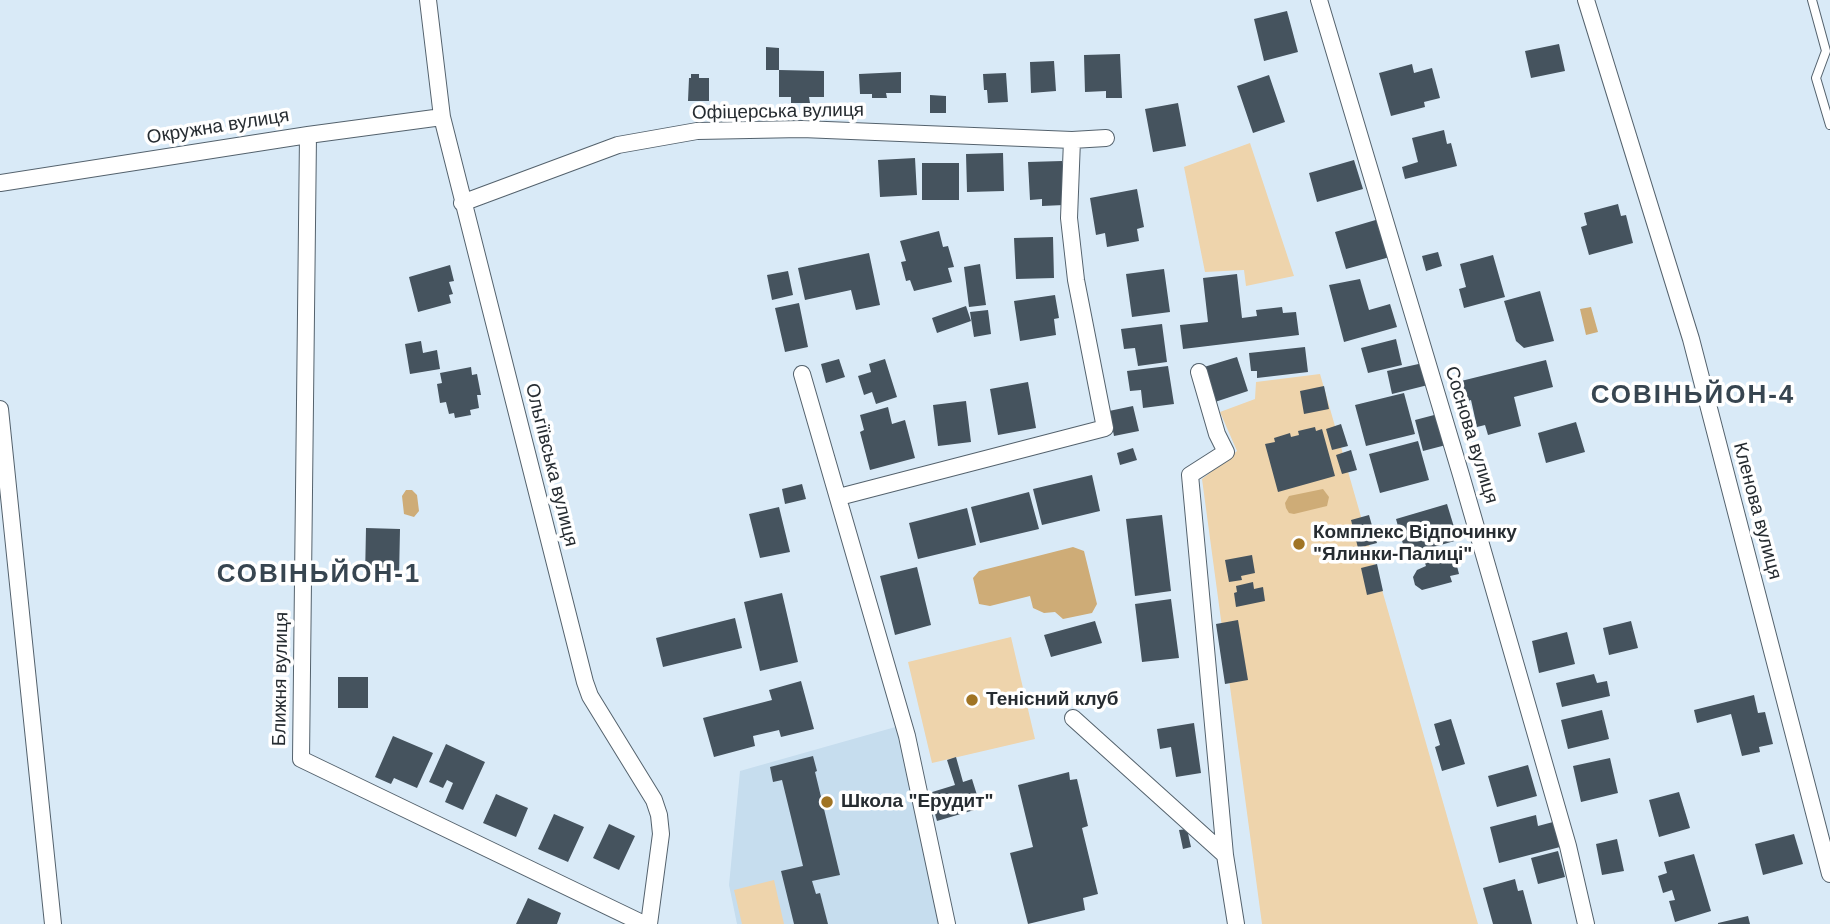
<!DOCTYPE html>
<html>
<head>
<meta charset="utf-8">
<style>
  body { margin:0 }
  canvas { display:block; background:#d9eaf7 }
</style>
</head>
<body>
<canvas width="1830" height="924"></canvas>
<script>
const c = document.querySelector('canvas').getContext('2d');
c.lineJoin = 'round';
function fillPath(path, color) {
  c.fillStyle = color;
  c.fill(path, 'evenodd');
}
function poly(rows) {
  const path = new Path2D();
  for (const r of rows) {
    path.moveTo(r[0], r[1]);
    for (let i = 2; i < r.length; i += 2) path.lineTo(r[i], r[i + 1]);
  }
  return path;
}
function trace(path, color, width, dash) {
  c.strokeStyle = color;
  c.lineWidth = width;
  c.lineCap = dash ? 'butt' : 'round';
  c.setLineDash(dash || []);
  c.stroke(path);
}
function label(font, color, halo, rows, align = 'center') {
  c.font = font + ' Arial,sans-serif';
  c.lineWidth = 7;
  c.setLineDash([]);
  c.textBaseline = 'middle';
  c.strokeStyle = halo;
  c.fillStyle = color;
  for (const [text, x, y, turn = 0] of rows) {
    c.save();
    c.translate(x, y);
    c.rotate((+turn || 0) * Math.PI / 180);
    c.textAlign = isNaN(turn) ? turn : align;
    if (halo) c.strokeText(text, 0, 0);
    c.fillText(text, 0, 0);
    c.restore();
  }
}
const built = poly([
  [899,726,943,924,737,924,729,885,740,771]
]);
const green = poly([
  [1250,143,1294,276,1246,286,1244,270,1205,272,1184,167],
  [1320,374,1478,924,1262,924,1202,479,1237,451,1220,412,1255,399,1256,382],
  [1011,637,1035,739,932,763,908,662],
  [774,880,784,924,742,924,734,890]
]);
const water = poly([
  [1591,307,1598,332,1586,335,1580,309],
  [1323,489,1329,497,1327,506,1294,514,1289,513,1286,508,1285,503,1289,496],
  [406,490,412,490,417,495,419,511,414,517,404,514,402,496],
  [1073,547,1084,551,1097,604,1092,613,1063,619,1055,612,1044,613,1033,608,1030,596,990,606,979,604,973,578,979,571]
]);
const building = poly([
  [1287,11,1298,52,1264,61,1254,19],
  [1559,44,1565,71,1531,78,1525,51],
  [766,47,779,48,779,70,766,70],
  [1120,54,1122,98,1106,98,1106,91,1085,92,1084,55],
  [1054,61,1056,91,1031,93,1030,62],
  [1412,64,1414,73,1432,68,1440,98,1424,102,1425,107,1391,116,1379,73],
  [779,70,824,71,824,97,809,97,810,103,791,103,791,97,779,97],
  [901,72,901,93,886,93,887,98,872,98,872,94,860,94,859,74],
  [1006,73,1008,102,988,103,987,90,984,90,983,74],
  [691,74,699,74,699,78,709,78,709,101,688,101,689,78,691,78],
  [1269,75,1285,122,1253,133,1237,86],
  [930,95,946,96,946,113,930,113],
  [1178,103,1186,146,1153,152,1145,109],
  [1444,130,1447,144,1451,143,1457,166,1405,179,1402,167,1418,162,1412,138],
  [1003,153,1004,191,967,192,966,154],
  [915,158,917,195,880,197,878,160],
  [1354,160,1363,189,1317,202,1309,173],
  [1062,161,1064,205,1042,206,1042,199,1030,200,1028,162],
  [922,163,959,163,959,200,922,200],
  [1137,189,1144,227,1137,229,1139,241,1107,247,1105,233,1096,235,1090,198],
  [1618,204,1621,216,1626,215,1633,243,1589,255,1581,227,1587,225,1584,213],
  [1379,219,1390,257,1346,269,1335,232],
  [939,231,943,247,948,246,954,267,948,268,952,282,914,291,910,280,906,281,901,262,906,261,900,241],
  [1053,237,1054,278,1016,279,1014,238],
  [1438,252,1442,266,1426,271,1422,256],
  [869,253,880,305,856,310,851,290,805,300,798,268],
  [1493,255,1505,297,1464,308,1459,289,1466,287,1460,264],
  [980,264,986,305,969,307,964,267],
  [450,265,454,281,449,282,453,294,449,295,451,303,418,312,409,277],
  [1164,269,1170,312,1132,317,1126,274],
  [788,271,793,295,772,300,767,275],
  [1237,274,1242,318,1257,316,1256,310,1282,307,1283,313,1296,312,1299,335,1183,349,1180,325,1208,322,1203,278],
  [1360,279,1369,310,1390,304,1397,327,1344,342,1329,285],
  [1540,291,1554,341,1524,348,1516,341,1504,301],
  [1055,295,1059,318,1054,319,1056,335,1020,341,1014,301],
  [799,303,808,347,785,352,775,308],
  [966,306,971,321,937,333,932,318],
  [988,310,991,334,974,337,970,312],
  [1162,324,1167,362,1138,366,1135,348,1124,349,1121,329],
  [1396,339,1402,365,1368,373,1361,348],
  [421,341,423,353,437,350,440,369,410,374,405,344],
  [1305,347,1308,372,1257,378,1257,371,1251,371,1249,353],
  [1237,357,1248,391,1215,402,1204,367],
  [839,359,845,377,826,383,821,364],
  [885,359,897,397,876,404,872,392,864,395,858,376,871,372,869,364],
  [1546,360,1553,387,1514,397,1521,426,1488,435,1485,425,1477,427,1471,400,1462,403,1457,382],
  [1423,363,1428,385,1392,394,1387,371],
  [1168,366,1174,404,1143,408,1141,390,1130,391,1127,371],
  [471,367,472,375,477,374,481,395,477,395,479,408,470,410,471,415,455,418,454,413,449,414,446,402,440,403,437,384,442,383,440,373],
  [1028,382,1036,428,998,435,990,389],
  [1324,386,1329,409,1304,414,1300,391],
  [1404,393,1415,434,1366,446,1355,405],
  [966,401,971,442,938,446,933,405],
  [1133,406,1139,431,1114,436,1109,411],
  [888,407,892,424,905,420,915,458,870,470,860,432,864,430,860,415],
  [1438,414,1446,445,1423,451,1415,420],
  [1576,422,1585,452,1546,463,1538,433],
  [1341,424,1348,446,1332,450,1326,429],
  [1315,427,1316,431,1322,429,1335,476,1278,492,1265,444,1275,442,1274,438,1290,433,1291,437,1299,435,1298,431],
  [1418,441,1429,480,1380,493,1369,454],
  [1133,448,1137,460,1120,465,1117,453],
  [1351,450,1357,470,1342,474,1336,455],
  [1092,475,1100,511,1042,525,1033,489],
  [802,484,806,499,785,504,782,489],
  [1029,492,1039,529,980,543,971,507],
  [1447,504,1458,540,1406,555,1396,519],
  [779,507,790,552,760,558,749,514],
  [967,508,976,545,918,559,909,523],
  [1162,515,1171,591,1135,596,1126,519],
  [1369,515,1377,543,1358,548,1351,520],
  [366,528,400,529,399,578,365,578],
  [1458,547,1462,561,1456,562,1459,574,1450,576,1452,582,1422,590,1415,585,1413,577,1417,570,1426,566,1423,557],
  [1252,555,1255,573,1241,576,1242,580,1229,582,1225,560],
  [1377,564,1383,591,1367,595,1361,568],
  [917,567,931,625,895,635,880,576],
  [1253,582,1254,589,1263,587,1265,601,1236,607,1234,593,1237,592,1236,586],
  [782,593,798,662,760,671,744,602],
  [1171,599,1179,658,1142,662,1135,604],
  [735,618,742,648,663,667,656,638],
  [1238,620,1248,680,1225,684,1216,624],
  [1095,621,1102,643,1051,657,1044,635],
  [1631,621,1638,648,1609,655,1603,628],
  [1567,632,1575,664,1539,673,1532,641],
  [1594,674,1597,683,1607,681,1610,696,1562,707,1556,683],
  [338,677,368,677,368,708,338,708],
  [801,681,814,729,781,737,779,730,753,736,755,746,714,757,703,718,772,700,769,690],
  [1754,695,1758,713,1765,712,1773,744,1759,747,1760,752,1742,756,1731,714,1697,723,1694,710],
  [1602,710,1609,739,1568,749,1561,720],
  [1451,719,1465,764,1442,771,1435,747,1440,745,1434,724],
  [1194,723,1201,773,1176,777,1171,747,1160,749,1157,729],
  [393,736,433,753,417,788,394,778,391,784,375,777],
  [446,744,485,762,463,810,445,802,453,783,447,780,443,788,429,782],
  [813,756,817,771,815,772,840,875,812,881,816,894,820,893,828,924,794,924,781,871,803,866,782,780,773,782,770,767],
  [956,757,963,782,972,779,981,808,937,821,929,793,955,785,947,760],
  [1610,758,1618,793,1581,802,1573,766],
  [1528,765,1537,796,1497,807,1488,776],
  [1069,772,1070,780,1077,779,1088,826,1082,828,1098,894,1083,898,1085,910,1028,924,1010,853,1033,847,1018,785],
  [1679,792,1690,828,1659,837,1649,800],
  [496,794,528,808,516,837,483,823],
  [554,814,584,827,568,862,538,849],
  [1536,815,1538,826,1553,822,1560,847,1499,863,1490,827],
  [609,824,635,836,619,870,593,858],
  [1187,829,1191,847,1183,849,1179,830],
  [1794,834,1803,864,1763,875,1755,844],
  [1617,839,1624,871,1602,875,1596,844],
  [1558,851,1565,877,1538,884,1531,858],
  [1694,854,1711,911,1675,922,1669,901,1675,900,1672,890,1663,893,1658,876,1667,873,1664,862],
  [1515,879,1518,891,1523,890,1532,924,1493,924,1483,888],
  [528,898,561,913,557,924,516,924],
  [1748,916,1750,924,1718,924,1718,923]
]);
const lane = poly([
  [1812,0,1826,51,1816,78,1830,125]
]);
const street = poly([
  [428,0,442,117,585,682,590,696,654,800,659,815,661,834,649,924],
  [1319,0,1461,475,1568,846,1586,924],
  [1586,0,1691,339,1830,874],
  [308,135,301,759,644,924],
  [0,183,308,135,442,117],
  [462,203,618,145,697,131,802,129,1072,140,1106,138],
  [1199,372,1217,434,1226,452,1190,475,1225,855],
  [802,374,907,736,947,924],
  [0,409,53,924],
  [839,497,1105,428,1076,280,1069,218,1072,140],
  [1073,718,1225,855,1236,924]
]);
const markers = [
  [1299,544,7,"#a07424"],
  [972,700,7,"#a07424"],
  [827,802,7,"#a07424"]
];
const streetNames = [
  ["Офіцерська вулиця",778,112,-1],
  ["Окружна вулиця",218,127,-9],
  ["Соснова вулиця",1471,435,73],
  ["Ольгіївська вулиця",551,465,76],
  ["Кленова вулиця",1757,511,75],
  ["Ближня вулиця",281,679,-89]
];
const poiNames = [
  ["Комплекс Відпочинку",1313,533],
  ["\"Ялинки-Палиці\"",1313,555],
  ["Тенісний клуб",986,700],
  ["Школа \"Ерудит\"",841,802]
];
const districtNames = [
  ["СОВІНЬЙОН-4",1693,396],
  ["СОВІНЬЙОН-1",319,575]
];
fillPath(built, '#c6ddee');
fillPath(green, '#eed4ac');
fillPath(water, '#ceac77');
fillPath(building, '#45535e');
trace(lane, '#54626d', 10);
trace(street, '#54626d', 18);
trace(lane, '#fff', 8);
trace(street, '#fff', 16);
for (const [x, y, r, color] of markers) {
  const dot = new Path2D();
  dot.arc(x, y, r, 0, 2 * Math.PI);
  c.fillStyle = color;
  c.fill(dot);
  trace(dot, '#fff', 2.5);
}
label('19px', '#262c31', '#fff', streetNames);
label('bold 19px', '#262c31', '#fff', poiNames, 'left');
c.letterSpacing = '2px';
label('bold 26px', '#374550', '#fff', districtNames);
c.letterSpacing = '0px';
</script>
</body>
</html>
